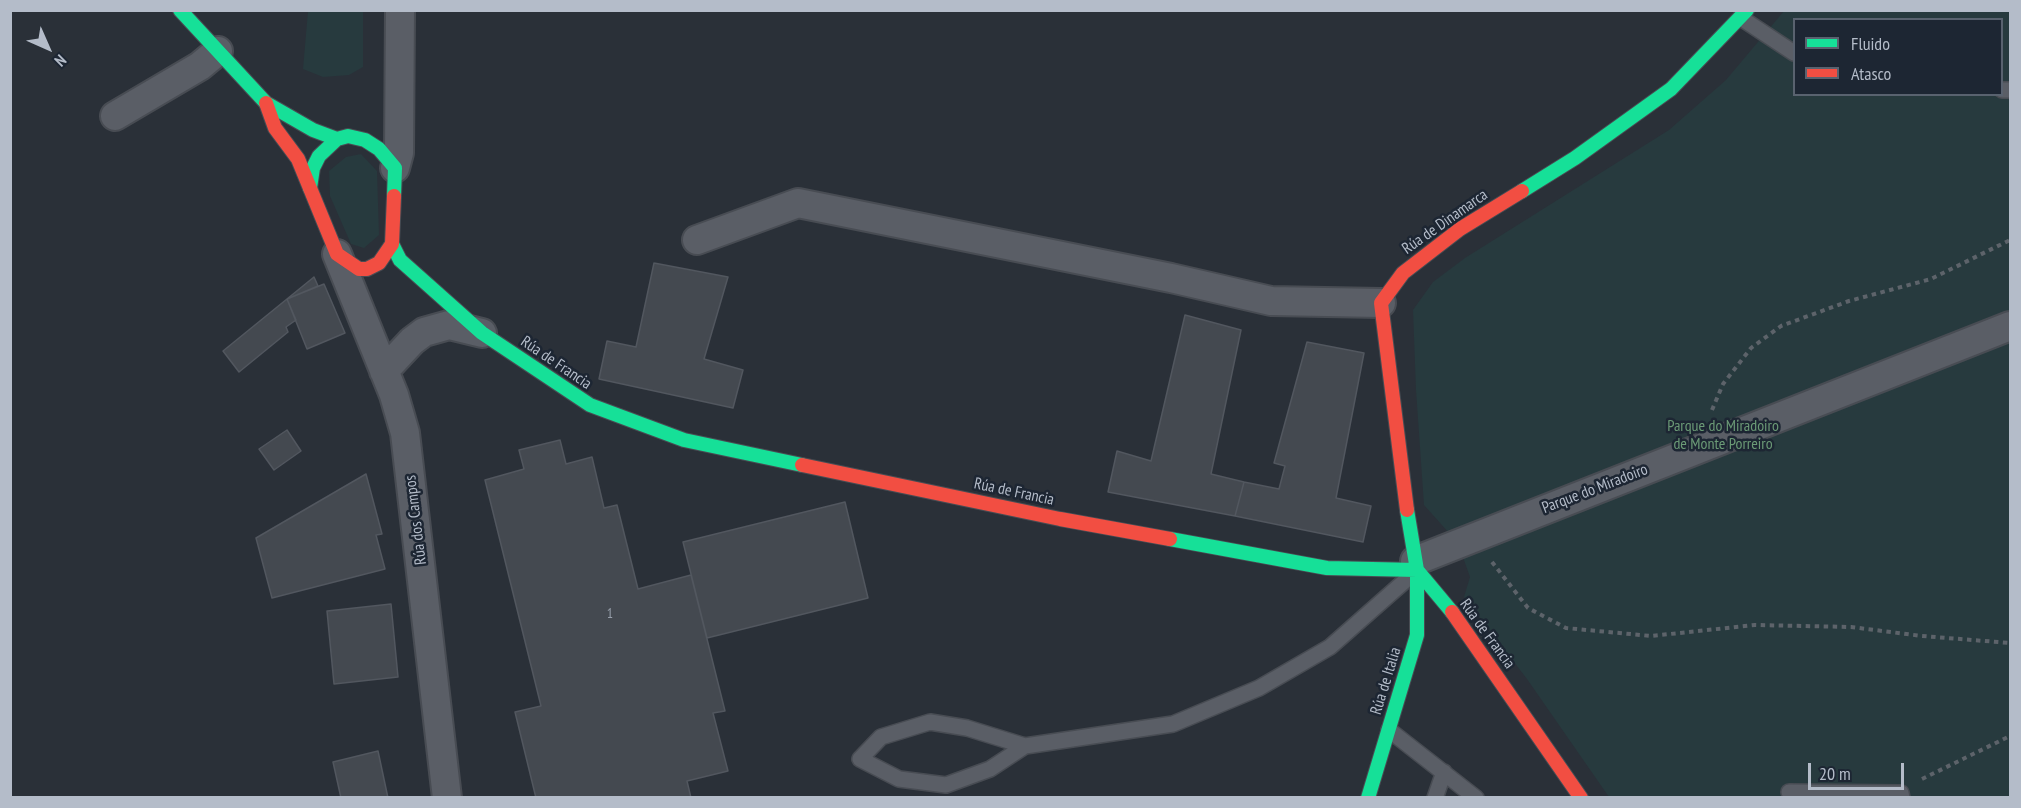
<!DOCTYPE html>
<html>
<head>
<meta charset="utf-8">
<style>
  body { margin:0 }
  #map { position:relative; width:2021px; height:808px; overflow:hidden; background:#2a3038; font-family:"PT Sans Narrow",sans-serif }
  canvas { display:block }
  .frame { position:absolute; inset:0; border:12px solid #b4bcc9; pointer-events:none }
  .legend { position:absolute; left:1793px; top:18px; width:210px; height:78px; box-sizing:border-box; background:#1d2633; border:2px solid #59626f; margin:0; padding:8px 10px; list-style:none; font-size:18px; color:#b4bcc9 }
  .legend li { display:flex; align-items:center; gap:12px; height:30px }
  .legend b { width:30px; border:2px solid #59626f }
  .north { position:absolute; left:18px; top:18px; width:60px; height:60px; -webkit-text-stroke:4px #1d2633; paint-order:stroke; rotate:135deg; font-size:16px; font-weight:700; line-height:24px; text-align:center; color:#b4bcc9 }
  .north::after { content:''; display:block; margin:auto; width:21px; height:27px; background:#b4bcc9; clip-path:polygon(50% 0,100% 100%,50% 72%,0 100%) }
  .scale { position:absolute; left:1808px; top:763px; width:96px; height:27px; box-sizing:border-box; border:3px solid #b4bcc9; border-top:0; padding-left:8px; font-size:18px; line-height:21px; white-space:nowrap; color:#b4bcc9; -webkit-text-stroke:4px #1d2633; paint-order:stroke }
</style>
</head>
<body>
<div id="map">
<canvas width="2021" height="808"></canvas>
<div class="frame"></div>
<ul class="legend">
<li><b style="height:8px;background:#16e098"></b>Fluido</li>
<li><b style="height:8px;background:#f24e42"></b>Atasco</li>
</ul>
<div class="north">N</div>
<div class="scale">20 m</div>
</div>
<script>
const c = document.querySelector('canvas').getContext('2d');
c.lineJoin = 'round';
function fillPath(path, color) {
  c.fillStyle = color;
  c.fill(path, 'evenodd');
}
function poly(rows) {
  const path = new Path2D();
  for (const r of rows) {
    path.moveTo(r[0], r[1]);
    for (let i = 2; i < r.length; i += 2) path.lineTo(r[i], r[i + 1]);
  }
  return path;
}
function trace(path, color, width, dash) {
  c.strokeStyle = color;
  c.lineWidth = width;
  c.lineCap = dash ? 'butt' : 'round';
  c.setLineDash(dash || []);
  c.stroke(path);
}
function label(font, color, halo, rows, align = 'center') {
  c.font = font + ' "PT Sans Narrow",sans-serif';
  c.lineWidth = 5;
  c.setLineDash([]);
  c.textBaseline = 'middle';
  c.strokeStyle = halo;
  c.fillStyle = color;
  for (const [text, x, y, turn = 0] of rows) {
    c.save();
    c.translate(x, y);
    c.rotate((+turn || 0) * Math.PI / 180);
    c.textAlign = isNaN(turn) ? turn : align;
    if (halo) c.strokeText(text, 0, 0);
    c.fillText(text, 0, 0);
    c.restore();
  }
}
const green = poly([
  [308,11,363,11,363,67,349,75,323,77,303,69],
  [1784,11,2010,11,2010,797,1609,797,1527,679,1464,597,1470,577,1458,543,1424,505,1416,390,1413,310,1433,282,1465,258,1669,130,1726,80],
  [1794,20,2002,20,2002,94,1794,94],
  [361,154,377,171,379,235,364,248,351,244,330,196,329,171,346,157]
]);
const building = poly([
  [654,263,728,277,704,359,743,370,733,408,599,379,607,341,636,347,654,263],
  [314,277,318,286,287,299,296,320,286,327,288,332,239,372,223,351,314,277],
  [324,284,345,333,307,349,287,299,324,284],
  [1185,315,1241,330,1211,474,1244,482,1235,516,1108,492,1117,451,1151,461,1185,315],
  [1307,342,1364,353,1336,498,1371,506,1363,542,1235,516,1244,482,1279,489,1285,466,1274,463,1307,342],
  [287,430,301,451,274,470,259,449,287,430],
  [560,440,566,464,592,457,604,508,617,505,638,589,691,575,725,711,713,713,728,771,687,781,691,798,536,798,515,712,541,706,485,480,524,469,519,450,560,440],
  [366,474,382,534,376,535,385,569,272,598,256,538,366,474],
  [845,502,868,598,707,638,683,542,845,502],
  [391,604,398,677,334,684,327,611,391,604],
  [378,751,388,798,341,798,333,762,378,751]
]);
const path = poly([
  [1712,410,1723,384,1751,348,1781,326,1849,301,1931,279,2010,240],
  [1492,562,1528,608,1566,628,1651,636,1755,625,1851,627,1922,636,2010,643],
  [1922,779,2010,736]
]);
const lane = poly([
  [1741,18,1794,53],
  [2002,90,2010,90],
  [1389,730,1476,798],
  [1025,746,990,769,946,785,899,779,860,759,881,737,930,722,967,728,1025,746,1173,724,1259,688,1330,647,1415,572],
  [1789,792,1901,793,1902,798],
  [1435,798,1444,772]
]);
const street = poly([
  [115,116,200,66,218,51],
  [395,168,399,153,400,10],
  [697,240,798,203,1171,278,1271,301,1381,303],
  [337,254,394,395,405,433,447,798],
  [384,371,412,341,424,332,449,325,482,333],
  [1415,561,2010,326]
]);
const fast = poly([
  [180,10,266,103,313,130,337,139],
  [310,188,313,168,319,156,337,139,348,136,365,140,379,149,395,168,394,196],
  [1522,191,1575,158,1671,89,1747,10],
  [392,244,400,260,482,333,590,405,684,440,802,465],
  [1170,539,1327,568,1417,570,1452,612],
  [1368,798,1417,635,1417,570,1407,510]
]);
const jam = poly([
  [266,103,275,128,298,159,337,254,359,269,367,269,379,263,392,244,394,196],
  [802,465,1060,519,1170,539],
  [1407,510,1381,303,1403,273,1460,229,1522,191],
  [1452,612,1581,798]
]);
const numberNames = [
  ["1",610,614]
];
const streetNames = [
  ["Rúa de Dinamarca",1445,222,-35],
  ["Rúa de Francia",556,363,34],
  ["Parque do Miradoiro",1595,489,-21],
  ["Rúa de Francia",1014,492,12],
  ["Rúa dos Campos",416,520,-97],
  ["Rúa de Francia",1487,634,54],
  ["Rúa de Italia",1386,681,-73]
];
const parkNames = [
  ["Parque do Miradoiro",1723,426],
  ["de Monte Porreiro",1723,444]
];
fillPath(green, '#273a3e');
fillPath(building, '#444950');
trace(building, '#52575f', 1.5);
trace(lane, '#484c53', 18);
trace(street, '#484c53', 32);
trace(fast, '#484c53', 16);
trace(jam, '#484c53', 16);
trace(path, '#5d636a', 4, [4.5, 4.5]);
trace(lane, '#5a5e66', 15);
trace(street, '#5a5e66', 28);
trace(fast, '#16e098', 14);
trace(jam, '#f24e42', 14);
label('14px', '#989fab', null, numberNames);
label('16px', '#b4bcc9', '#1d2633', streetNames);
label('16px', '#6b9a76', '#1d2633', parkNames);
</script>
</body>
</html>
